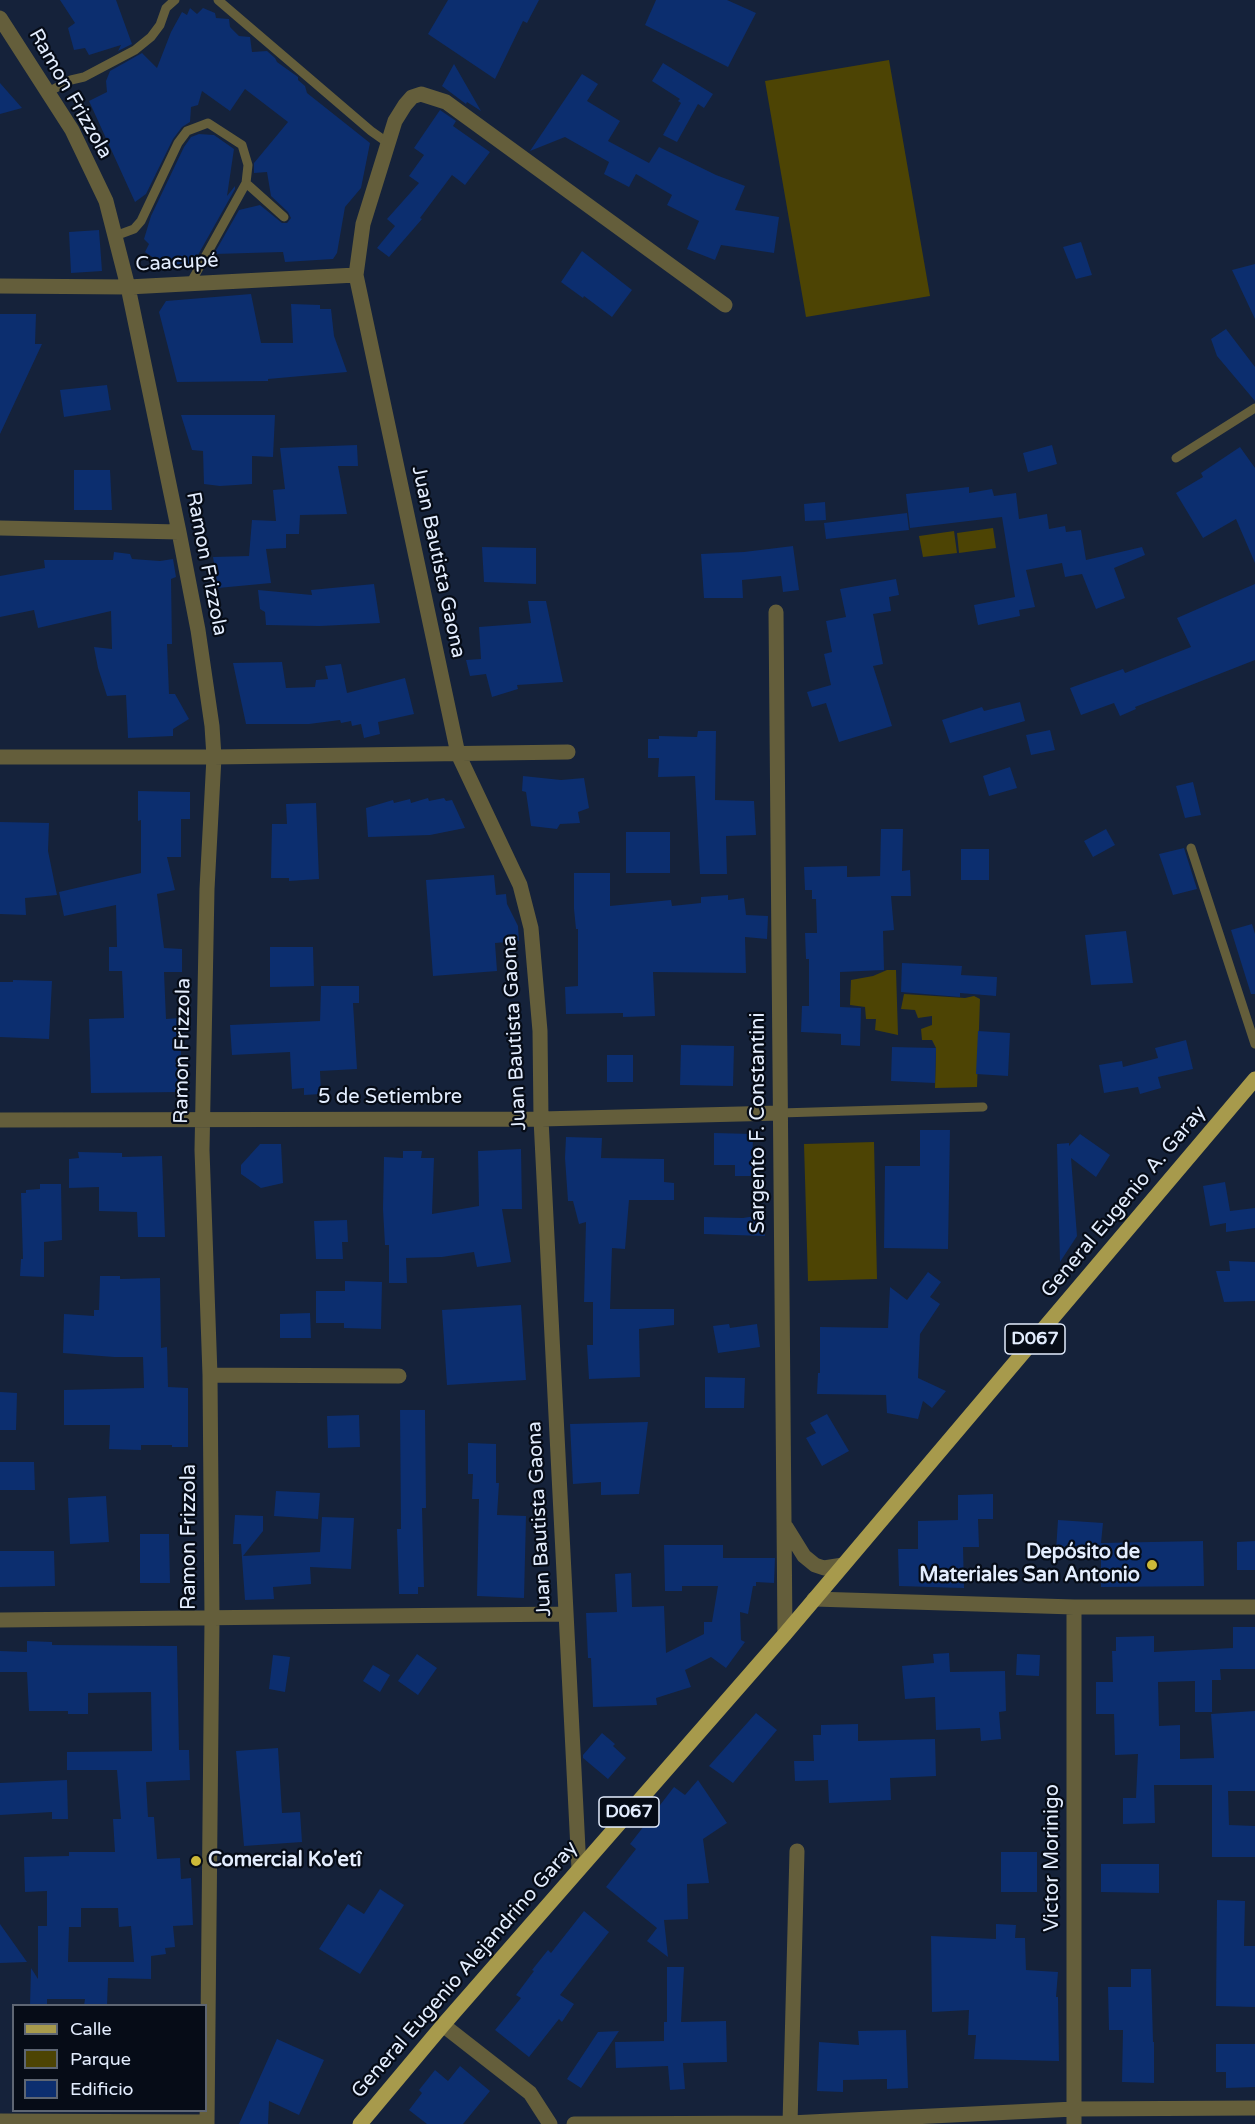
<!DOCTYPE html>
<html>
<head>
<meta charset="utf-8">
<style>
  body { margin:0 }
  #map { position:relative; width:1255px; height:2124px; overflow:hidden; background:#15223a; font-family:"Varela Round",sans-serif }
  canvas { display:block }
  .legend { position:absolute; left:12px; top:2004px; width:195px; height:108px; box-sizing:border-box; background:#060c17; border:2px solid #5e6673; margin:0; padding:8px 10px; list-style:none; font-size:18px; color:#e3edfe }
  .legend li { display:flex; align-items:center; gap:12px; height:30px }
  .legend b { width:30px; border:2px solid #5e6673 }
</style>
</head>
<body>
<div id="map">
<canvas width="1255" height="2124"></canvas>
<ul class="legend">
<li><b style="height:8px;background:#a79a4c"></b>Calle</li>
<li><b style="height:16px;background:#4d4404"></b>Parque</li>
<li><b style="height:16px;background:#0c2e6f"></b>Edificio</li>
</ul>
</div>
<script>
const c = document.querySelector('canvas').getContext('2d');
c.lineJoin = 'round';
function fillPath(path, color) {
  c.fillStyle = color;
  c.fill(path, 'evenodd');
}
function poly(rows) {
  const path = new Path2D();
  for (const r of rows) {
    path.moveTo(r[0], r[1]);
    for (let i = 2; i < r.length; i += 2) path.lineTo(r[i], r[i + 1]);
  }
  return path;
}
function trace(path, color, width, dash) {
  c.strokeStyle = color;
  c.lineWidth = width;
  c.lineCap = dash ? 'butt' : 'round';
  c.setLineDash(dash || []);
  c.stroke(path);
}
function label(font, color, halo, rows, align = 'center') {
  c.font = font + ' "Varela Round",sans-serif';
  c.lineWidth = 4.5;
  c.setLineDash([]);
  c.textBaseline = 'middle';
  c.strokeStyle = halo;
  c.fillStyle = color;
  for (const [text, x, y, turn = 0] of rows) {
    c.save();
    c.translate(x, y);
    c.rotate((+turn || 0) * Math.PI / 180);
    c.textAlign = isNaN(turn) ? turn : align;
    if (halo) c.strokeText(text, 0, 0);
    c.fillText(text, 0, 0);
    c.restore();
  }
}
const green = poly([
  [889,60,930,296,806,317,765,81],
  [993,528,996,548,959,553,957,533],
  [954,531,957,553,923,557,919,536],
  [887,970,896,970,898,1035,875,1030,876,1019,866,1019,865,1007,850,1005,851,980,873,976],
  [904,994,965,998,974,996,980,999,977,1087,935,1088,936,1048,932,1040,922,1040,921,1029,932,1025,932,1016,918,1018,915,1010,901,1009],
  [874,1142,877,1279,808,1281,804,1144]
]);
const building = poly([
  [60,0,116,0,132,44,118,51,121,45,89,55,85,48,74,50,68,28,75,23],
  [448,0,539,0,527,23,523,21,495,79,428,34],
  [656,0,727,0,756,13,728,67,645,25],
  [190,8,197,14,203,8,215,13,216,18,229,19,230,27,239,36,250,37,252,52,267,51,275,58,277,62,298,77,298,80,305,86,307,93,370,143,361,188,345,207,337,253,333,259,285,262,283,252,214,254,239,210,260,205,282,223,287,223,291,218,288,212,271,196,267,172,254,173,254,163,288,122,245,89,230,111,202,91,198,105,191,107,190,122,182,127,173,139,146,194,135,202,89,101,107,92,106,81,110,71,142,53,157,68,171,32,182,12,187,15],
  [663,63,713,94,704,108,698,104,677,142,663,135,681,103,678,101,680,99,652,81],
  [454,64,481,111,467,102,466,104,442,86],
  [582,74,598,84,587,101,620,121,608,141,649,163,659,147,716,175,745,186,735,210,779,217,774,253,721,245,715,260,687,249,699,221,667,205,672,195,636,174,629,187,604,174,609,162,565,137,530,151],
  [0,83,22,108,0,114],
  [440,110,456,121,453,126,490,152,465,185,452,175,420,218,422,219,389,257,377,248,395,226,387,219,419,183,409,176,424,155,414,148],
  [199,134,214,135,234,149,227,196,235,186,235,189,198,255,195,255,194,263,167,267,145,252,149,244,144,239,151,216,184,147,191,137],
  [99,230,102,271,71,273,69,232],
  [1081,242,1092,275,1076,279,1063,247],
  [582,251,632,290,612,317,584,296,583,298,561,282],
  [1255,264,1255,319,1232,270],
  [251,294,261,343,293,343,291,304,320,305,320,309,331,309,334,336,347,372,268,379,268,381,177,382,159,312,166,301],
  [0,314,36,314,35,344,42,344,0,434],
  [1226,329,1255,367,1255,401,1217,356,1211,339],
  [107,385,111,410,64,417,60,390],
  [181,415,275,415,273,457,252,456,252,484,220,486,204,484,203,451,192,450],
  [357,445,358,466,338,466,347,514,300,515,299,534,286,534,286,548,266,549,271,583,218,588,213,557,249,556,252,520,276,521,273,490,285,489,280,448],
  [1052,445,1057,464,1028,472,1023,453],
  [1240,447,1255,468,1255,563,1236,519,1203,538,1176,493,1203,477,1201,473],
  [74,470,110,470,112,510,74,510],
  [969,487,969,493,992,489,994,496,1016,493,1019,519,1047,514,1049,529,1065,526,1066,532,1081,530,1086,560,1142,547,1145,555,1114,568,1125,598,1096,609,1082,574,1065,577,1062,563,1026,570,1035,607,1019,610,1020,616,978,625,974,605,1015,597,1002,517,910,528,906,494],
  [825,502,826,520,805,521,804,504],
  [907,513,909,530,826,539,824,523],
  [793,546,799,590,783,592,781,576,742,580,743,598,704,598,701,554,744,552],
  [482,547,536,548,536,584,484,582],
  [114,552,130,554,132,559,160,561,173,559,176,577,171,579,172,644,167,644,169,694,175,694,189,719,173,729,173,736,128,738,126,695,107,696,98,668,94,647,112,649,111,611,38,628,34,610,0,617,0,576,45,568,44,560,113,560],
  [896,579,899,595,889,597,891,611,873,614,883,664,873,666,892,726,839,742,826,703,812,707,807,692,831,685,824,654,832,652,826,621,846,617,840,589],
  [374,584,380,623,320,626,266,625,265,612,260,609,258,590,312,595,311,590],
  [1255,584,1255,660,1135,707,1136,709,1120,716,1114,703,1081,715,1070,688,1123,669,1125,673,1191,647,1177,618],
  [528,601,546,601,563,682,517,685,518,689,492,697,486,674,470,676,466,660,481,659,479,627,531,623],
  [282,662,286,688,315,687,316,680,328,679,325,666,341,664,347,693,405,678,414,714,378,722,380,734,364,738,361,724,352,726,351,721,341,723,340,720,309,724,246,724,233,663],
  [1020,702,1025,721,950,743,942,720,982,707,984,711],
  [1050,730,1055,750,1031,755,1026,735],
  [698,731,716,731,715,800,754,801,756,835,726,836,727,874,700,874,695,776,658,777,659,758,648,758,648,739,659,739,659,736,697,737],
  [1010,767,1017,788,989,796,983,776],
  [523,776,561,780,584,778,589,808,578,812,580,823,560,824,557,829,531,826,526,792,522,791],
  [1193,782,1201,815,1185,818,1176,786],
  [138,791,190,792,190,819,181,819,181,857,167,857,175,890,157,894,164,948,182,949,182,972,164,972,166,1019,180,1018,182,1092,91,1093,89,1019,124,1018,122,971,109,971,109,947,117,947,116,905,64,916,59,892,141,873,141,820,138,821],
  [428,798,429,801,444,798,446,801,452,800,465,828,430,835,368,837,366,808,393,800,394,803,410,799,411,803],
  [316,803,319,879,289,881,289,878,271,878,272,824,287,824,286,804],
  [0,822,49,823,48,851,57,895,25,898,26,915,0,914],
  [881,829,903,829,902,871,910,870,911,896,891,896,894,930,883,931,884,970,840,972,840,1007,861,1008,860,1046,841,1045,841,1034,801,1032,802,1006,809,1006,809,959,806,959,805,933,817,933,816,899,812,899,812,890,805,890,804,867,847,866,847,877,880,876],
  [1106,829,1115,845,1093,857,1084,841],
  [626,832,670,832,670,873,626,873],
  [1184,848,1197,889,1173,895,1159,854],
  [961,849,989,849,989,880,961,880],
  [574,873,610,873,610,906,671,900,672,906,701,903,701,897,728,895,728,900,744,898,746,915,768,916,767,939,745,937,746,973,653,972,655,1016,623,1017,623,1013,566,1014,565,987,578,986,578,929,576,929,574,909],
  [494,875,496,895,506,894,507,904,518,926,519,941,495,943,497,971,433,976,426,880],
  [1252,924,1255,934,1255,994,1251,994,1231,930],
  [1126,931,1133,983,1091,985,1085,935],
  [270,947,313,947,314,986,270,987],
  [902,963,962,966,961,975,997,977,996,996,960,993,960,997,901,992],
  [13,980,52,981,49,1039,0,1037,0,982,13,982],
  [321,986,359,986,359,1003,353,1003,357,1069,320,1071,321,1094,304,1095,304,1088,292,1089,290,1052,232,1055,230,1025,320,1021],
  [978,1031,1010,1033,1008,1076,976,1074],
  [1186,1040,1193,1069,1158,1077,1161,1088,1140,1094,1138,1087,1104,1093,1099,1065,1122,1061,1123,1067,1158,1058,1155,1048],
  [681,1045,734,1046,733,1086,680,1085],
  [892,1047,936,1048,935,1083,891,1081],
  [607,1055,633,1055,633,1082,607,1082],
  [920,1130,950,1130,948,1249,884,1248,885,1166,920,1166],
  [714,1133,753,1134,752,1176,735,1176,735,1165,714,1165],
  [1080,1134,1110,1155,1096,1177,1071,1158,1077,1236,1060,1262,1057,1144,1069,1143,1069,1146],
  [566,1137,602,1138,601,1158,664,1159,664,1182,674,1183,674,1200,629,1200,625,1249,612,1248,610,1309,674,1309,674,1325,639,1329,640,1377,589,1379,587,1345,593,1345,593,1302,584,1302,586,1222,579,1224,573,1201,568,1201,565,1158],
  [260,1144,281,1144,283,1183,261,1188,241,1174,241,1165],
  [521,1149,522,1209,502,1209,511,1262,477,1267,474,1252,442,1257,406,1258,407,1283,389,1283,389,1245,385,1245,383,1209,384,1157,403,1158,403,1151,422,1151,421,1158,434,1158,432,1214,479,1206,478,1151],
  [78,1152,122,1153,122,1157,162,1156,165,1237,138,1237,137,1212,99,1211,99,1187,69,1188,69,1159,79,1158],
  [1225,1182,1230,1211,1255,1208,1255,1228,1226,1232,1226,1223,1210,1226,1203,1186],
  [40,1184,61,1184,62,1240,44,1242,44,1277,20,1276,21,1259,23,1259,21,1193,26,1193,26,1190,40,1189],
  [761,1215,765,1236,704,1234,704,1217,743,1218],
  [347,1220,348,1242,342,1242,343,1259,316,1259,314,1221],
  [1229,1261,1255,1262,1255,1301,1224,1302,1216,1271,1230,1271],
  [928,1272,941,1282,930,1297,940,1304,920,1334,918,1378,946,1391,932,1408,923,1401,918,1419,887,1413,886,1395,817,1394,818,1373,820,1373,820,1327,888,1328,890,1287,907,1300],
  [100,1276,120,1276,120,1279,160,1278,161,1348,167,1347,168,1387,188,1388,188,1447,172,1447,172,1445,141,1445,141,1450,109,1449,110,1425,64,1425,64,1390,144,1388,143,1357,114,1357,63,1353,64,1314,94,1316,94,1310,99,1310],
  [345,1281,382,1282,381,1329,344,1328,344,1323,316,1323,316,1291,345,1291],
  [521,1305,526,1380,447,1385,442,1310],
  [310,1313,311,1338,280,1338,280,1314],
  [729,1324,730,1328,757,1324,760,1347,718,1353,713,1326],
  [705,1377,745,1378,744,1408,705,1408],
  [0,1392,17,1393,16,1430,0,1430],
  [400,1410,425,1410,426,1508,422,1508,424,1587,418,1587,418,1594,399,1594,397,1529,401,1529],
  [827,1414,849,1451,822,1466,806,1438,816,1433,810,1423],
  [359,1415,360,1447,328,1448,327,1416],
  [648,1422,639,1494,601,1495,601,1482,573,1484,570,1424],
  [468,1443,496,1444,496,1483,499,1483,497,1515,526,1516,524,1598,477,1596,479,1499,472,1499,473,1474,468,1474],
  [0,1462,34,1462,35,1490,0,1490],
  [276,1491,320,1493,318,1519,274,1516],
  [993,1494,993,1519,978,1519,979,1547,963,1547,964,1588,899,1586,898,1549,918,1549,918,1521,958,1520,958,1495],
  [106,1496,109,1542,70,1544,68,1498],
  [235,1515,263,1516,263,1531,243,1556,320,1552,322,1517,354,1518,351,1569,310,1567,311,1584,273,1587,274,1599,245,1600,241,1544,233,1544],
  [1058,1520,1103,1523,1101,1543,1203,1541,1204,1586,1101,1587,1101,1553,1056,1551],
  [140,1534,169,1534,170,1583,140,1583],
  [1255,1541,1255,1570,1237,1570,1237,1542],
  [664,1545,723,1545,723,1558,775,1558,774,1583,756,1582,756,1586,753,1586,748,1614,740,1612,741,1640,745,1642,726,1668,711,1657,685,1670,691,1687,656,1698,657,1705,593,1707,591,1658,588,1658,586,1613,617,1612,615,1574,631,1573,632,1607,664,1606,666,1653,704,1634,704,1622,712,1622,718,1586,682,1586,682,1591,665,1591],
  [0,1551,54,1551,55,1586,0,1587],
  [1233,1627,1255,1627,1255,1669,1220,1669,1221,1680,1212,1680,1212,1712,1195,1712,1195,1681,1158,1682,1159,1726,1180,1725,1180,1759,1214,1758,1211,1714,1255,1711,1255,1791,1228,1791,1229,1825,1255,1826,1255,1857,1212,1857,1212,1785,1154,1785,1155,1823,1123,1824,1123,1798,1136,1798,1138,1754,1115,1755,1114,1714,1096,1714,1096,1682,1113,1682,1112,1651,1116,1651,1116,1637,1154,1636,1154,1652,1233,1648],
  [27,1641,52,1642,52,1645,177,1646,179,1750,189,1750,190,1780,146,1782,148,1817,154,1817,157,1859,180,1858,181,1879,191,1878,193,1925,173,1926,175,1947,165,1948,166,1954,151,1956,151,1979,108,1978,107,2006,84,2006,85,1999,47,1999,47,2006,30,2006,31,1968,38,1979,38,1926,47,1926,47,1891,25,1892,24,1857,69,1856,69,1852,115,1852,113,1819,121,1819,117,1770,67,1770,67,1752,152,1751,151,1692,88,1693,88,1714,68,1714,68,1711,29,1711,27,1672,0,1672,0,1651,27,1652],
  [81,1908,118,1908,119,1927,131,1926,134,1962,68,1962,69,1927,81,1927],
  [949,1653,950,1672,1005,1671,1006,1711,999,1712,1001,1739,981,1741,980,1728,936,1730,935,1697,905,1699,902,1666,934,1663,933,1654],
  [417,1654,437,1668,418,1695,398,1681],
  [1017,1654,1040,1655,1039,1676,1016,1675],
  [273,1655,290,1657,285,1692,269,1689],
  [373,1665,390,1675,380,1692,363,1681],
  [756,1713,777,1730,733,1783,709,1766],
  [858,1724,858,1741,935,1739,936,1776,890,1778,891,1800,829,1803,828,1780,795,1781,794,1761,814,1761,813,1735,821,1735,821,1725],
  [602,1733,615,1744,613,1746,626,1758,608,1779,583,1758,583,1755],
  [278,1748,282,1813,300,1812,302,1842,244,1846,236,1751],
  [67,1780,68,1819,52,1819,52,1812,0,1815,0,1783],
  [698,1780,727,1823,703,1839,709,1883,687,1884,688,1919,664,1920,668,1957,647,1941,657,1928,606,1887,636,1849,630,1844,674,1787,685,1795],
  [1001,1852,1037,1852,1037,1892,1001,1892],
  [1101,1864,1159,1864,1159,1893,1101,1892],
  [380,1889,404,1905,360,1974,319,1949,348,1904,364,1914],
  [1217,1900,1245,1901,1244,1946,1255,1946,1255,2007,1216,2006],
  [584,1911,609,1932,560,1995,574,2004,562,2022,559,2019,529,2057,495,2030,521,1998,516,1995,534,1971,532,1970,548,1950,551,1953],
  [0,1924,27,1962,0,1963],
  [996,1924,1016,1925,1015,1938,1025,1938,1026,1970,1058,1972,1056,1997,1058,1997,1059,2061,974,2059,976,2035,968,2035,969,2010,932,2012,931,1936,996,1939],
  [667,1967,684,1967,681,2022,726,2021,727,2062,683,2063,685,2089,670,2090,668,2066,616,2068,615,2042,664,2041,664,2022,667,2022],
  [1131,1969,1151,1969,1153,2042,1154,2042,1154,2083,1122,2082,1123,2030,1109,2030,1108,1987,1131,1987],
  [906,2030,908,2088,887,2089,887,2079,843,2080,843,2092,817,2091,819,2042,859,2045,858,2031],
  [619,2031,581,2088,567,2079,598,2032],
  [277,2039,324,2060,299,2115,269,2101,268,2124,239,2124],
  [1216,2044,1255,2044,1255,2087,1226,2088,1226,2072,1216,2072],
  [460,2066,490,2091,463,2124,427,2124,409,2110,422,2093,419,2090,435,2070,448,2081]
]);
const service = poly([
  [218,0,371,131,388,143],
  [48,92,71,80,84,77,135,50,151,37,160,25,166,8,175,0],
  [246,183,284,217],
  [115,236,134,229,141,221,178,143,187,131,208,123,242,145,248,165,246,183,190,284],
  [1176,458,1255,408],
  [1191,848,1255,1044],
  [780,1113,983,1107]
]);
const minor = poly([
  [0,18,72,130,106,201,128,287,179,532,198,630,212,726,214,757,207,889,202,1150,210,1375,212,1619,207,2124],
  [0,286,128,287,356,275],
  [0,528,179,532],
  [776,612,785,1634],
  [0,757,214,757,568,752],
  [0,1120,541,1119,780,1113],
  [210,1375,399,1376],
  [786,1527,804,1556,815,1565,824,1568,843,1565],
  [814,1599,1074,1607,1255,1607],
  [0,1620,566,1614],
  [579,1869,541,1119,540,1031,531,928,520,885,458,754,356,275,363,224,395,121,405,105,412,97,421,94,446,102,725,305],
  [443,2025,530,2093,550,2124],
  [0,2121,207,2122],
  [574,2124,790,2123,1074,2109,1255,2108],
  [790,2124,797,1851],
  [1074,2124,1074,1607]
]);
const primary = poly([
  [360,2124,443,2025,785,1634,1255,1079]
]);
const markers = [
  [1152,1565,6,"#cdb938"],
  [196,1861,6,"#cdb938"]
];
const shields = [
  [1035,1339,60],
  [629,1812,60]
];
const shieldNames = [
  ["D067",1035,1339],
  ["D067",629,1812]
];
const streetNames = [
  ["Ramon Frizzola",70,94,60],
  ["Caacupé",177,263,-3],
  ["Juan Bautista Gaona",438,562,78],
  ["Ramon Frizzola",206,564,79],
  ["Juan Bautista Gaona",515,1033,-93],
  ["Ramon Frizzola",183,1051,-89],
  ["5 de Setiembre",390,1098],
  ["Sargento F. Constantini",759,1123,-90],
  ["General Eugenio A. Garay",1124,1202,-50],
  ["Juan Bautista Gaona",540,1519,-93],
  ["Ramon Frizzola",190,1537,-90],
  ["Victor Morinigo",1053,1858,-90],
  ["General Eugenio Alejandrino Garay",465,1970,-49]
];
const poiNames = [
  ["Depósito de",1140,1553],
  ["Materiales San Antonio",1140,1576],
  ["Comercial Ko'etî",208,1861,"left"]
];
fillPath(green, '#4d4404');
fillPath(building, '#0c2e6f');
trace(service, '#645e3b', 9);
trace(minor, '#645e3b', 15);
trace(primary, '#a79a4c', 15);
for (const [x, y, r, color] of markers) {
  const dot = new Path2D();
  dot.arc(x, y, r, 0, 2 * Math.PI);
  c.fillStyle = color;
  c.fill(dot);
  trace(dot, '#060c17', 2);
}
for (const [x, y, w] of shields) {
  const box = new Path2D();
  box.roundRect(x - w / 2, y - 15, w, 30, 4.5);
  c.fillStyle = '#060c17';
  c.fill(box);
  trace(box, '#e3edfe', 1.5);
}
label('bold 18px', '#e3edfe', null, shieldNames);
label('20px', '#e3edfe', '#060c17', streetNames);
label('bold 20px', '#e3edfe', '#060c17', poiNames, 'right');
</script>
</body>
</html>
